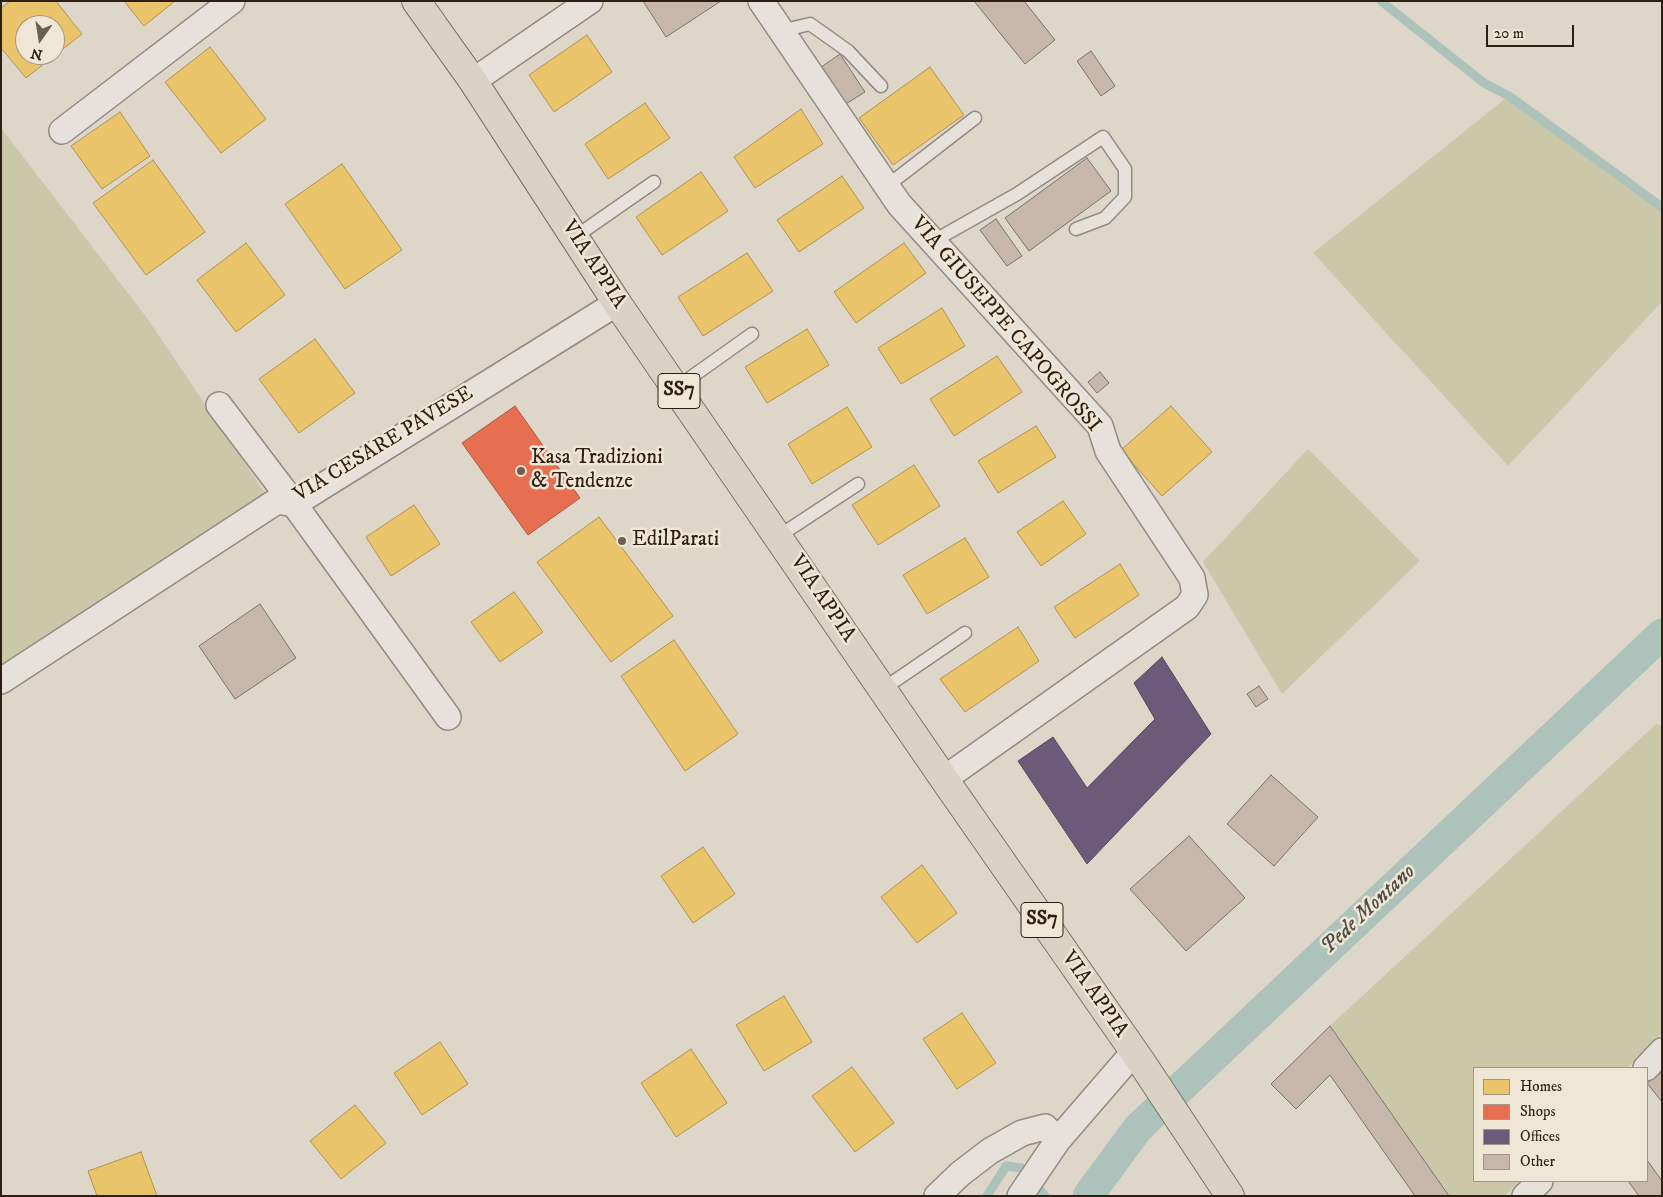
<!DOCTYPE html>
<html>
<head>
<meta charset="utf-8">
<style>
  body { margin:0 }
  #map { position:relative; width:1663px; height:1197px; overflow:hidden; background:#ded6c8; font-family:"IM FELL DW Pica",serif }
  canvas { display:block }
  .frame { position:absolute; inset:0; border:2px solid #2f1e14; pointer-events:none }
  .legend { position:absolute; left:1473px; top:1067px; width:175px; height:115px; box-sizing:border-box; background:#efe6d5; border:1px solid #a29688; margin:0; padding:6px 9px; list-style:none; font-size:15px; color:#2f1e14 }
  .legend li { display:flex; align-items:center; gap:10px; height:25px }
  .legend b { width:25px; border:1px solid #a29688 }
  .north { position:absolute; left:15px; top:15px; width:50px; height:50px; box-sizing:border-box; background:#efe6d5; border:1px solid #a29688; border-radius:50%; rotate:193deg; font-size:14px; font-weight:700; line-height:20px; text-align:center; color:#2f1e14 }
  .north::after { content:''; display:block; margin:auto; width:18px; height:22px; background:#6c5e53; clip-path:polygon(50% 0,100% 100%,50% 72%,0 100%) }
  .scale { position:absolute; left:1486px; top:25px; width:88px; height:22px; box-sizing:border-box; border:2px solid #2f1e14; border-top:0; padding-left:6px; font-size:15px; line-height:18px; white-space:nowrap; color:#2f1e14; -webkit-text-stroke:4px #efe6d5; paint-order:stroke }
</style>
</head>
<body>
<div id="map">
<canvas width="1663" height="1197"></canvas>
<div class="frame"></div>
<ul class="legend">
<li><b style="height:14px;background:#e9c46a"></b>Homes</li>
<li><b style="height:14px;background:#e76f51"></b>Shops</li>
<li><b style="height:14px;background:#6d597a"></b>Offices</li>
<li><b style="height:14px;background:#c7b7aa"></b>Other</li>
</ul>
<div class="north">N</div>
<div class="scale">20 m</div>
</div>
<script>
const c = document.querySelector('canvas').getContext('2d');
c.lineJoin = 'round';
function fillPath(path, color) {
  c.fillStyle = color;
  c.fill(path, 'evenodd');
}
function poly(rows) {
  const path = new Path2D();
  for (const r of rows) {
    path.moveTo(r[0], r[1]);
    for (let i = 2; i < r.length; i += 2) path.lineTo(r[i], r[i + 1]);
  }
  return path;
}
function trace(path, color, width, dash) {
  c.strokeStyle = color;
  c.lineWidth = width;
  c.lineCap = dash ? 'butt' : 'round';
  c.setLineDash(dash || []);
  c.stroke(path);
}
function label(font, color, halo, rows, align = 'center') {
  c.font = font + ' "IM FELL DW Pica",serif';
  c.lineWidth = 5;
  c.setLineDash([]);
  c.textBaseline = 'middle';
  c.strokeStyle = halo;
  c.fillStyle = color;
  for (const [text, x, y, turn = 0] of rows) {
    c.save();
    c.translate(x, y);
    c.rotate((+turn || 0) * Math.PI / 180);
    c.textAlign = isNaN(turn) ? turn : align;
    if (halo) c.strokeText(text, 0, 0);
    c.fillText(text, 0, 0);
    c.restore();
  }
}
const green = poly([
  [1506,98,1662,209,1662,302,1508,466,1313,253],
  [1,128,147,318,267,496,1,676],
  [1308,449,1420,561,1282,694,1203,562],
  [1656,724,1662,726,1662,1033,1627,1068,1474,1068,1474,1181,1519,1181,1505,1196,1449,1196,1330,1026]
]);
const homes = poly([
  [10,1,56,1,82,34,26,78,1,48,1,8,10,1],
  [25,25,55,25,55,55,25,55,25,25],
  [124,1,175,1,144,26,124,1],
  [587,35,612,72,554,112,529,75,587,35],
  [210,47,266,119,221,153,165,82,210,47],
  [930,67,964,115,893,165,859,118,930,67],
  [645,103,670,138,608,179,585,144,645,103],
  [801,109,823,144,755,188,734,157,801,109],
  [120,112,150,156,102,189,71,146,120,112],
  [153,160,205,232,146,275,93,203,153,160],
  [342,164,402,250,345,289,285,204,342,164],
  [701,172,728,211,662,255,636,217,701,172],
  [842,176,864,208,799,252,777,220,842,176],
  [246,243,285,295,236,332,197,280,246,243],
  [904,243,926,273,856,323,834,292,904,243],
  [747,253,773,291,703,336,678,297,747,253],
  [942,308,965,346,901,384,878,348,942,308],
  [807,329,829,365,767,403,745,367,807,329],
  [315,339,355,393,299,433,259,379,315,339],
  [997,356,1022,392,954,436,930,399,997,356],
  [1171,406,1212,452,1162,496,1121,450,1171,406],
  [847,407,872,447,812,484,788,444,847,407],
  [1036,426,1056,457,998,493,978,461,1036,426],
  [914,465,940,506,878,545,852,505,914,465],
  [1063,501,1086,534,1041,566,1017,532,1063,501],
  [414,505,440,544,391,576,366,537,414,505],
  [599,517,673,616,611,662,537,562,599,517],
  [965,538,989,577,927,614,903,575,965,538],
  [1120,564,1139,595,1075,638,1054,607,1120,564],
  [514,592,543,632,500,662,471,622,514,592],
  [1018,627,1039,661,965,712,940,679,1018,627],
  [674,640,738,734,685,771,621,676,674,640],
  [703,847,735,894,693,923,661,876,703,847],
  [922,865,957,913,917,943,881,897,922,865],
  [784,996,812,1042,764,1071,736,1025,784,996],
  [962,1013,996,1063,957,1089,923,1039,962,1013],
  [440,1042,468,1084,422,1115,394,1073,440,1042],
  [691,1049,727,1103,676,1137,641,1083,691,1049],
  [852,1067,894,1123,855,1152,812,1096,852,1067],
  [355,1105,386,1143,341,1179,310,1141,355,1105],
  [141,1152,157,1196,97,1196,88,1171,141,1152]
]);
const shops = poly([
  [515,406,580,498,528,535,462,443,515,406]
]);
const offices = poly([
  [1162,657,1211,734,1087,864,1018,761,1053,737,1087,788,1155,719,1134,683,1162,657]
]);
const stream = poly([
  [1381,1,1484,83,1509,96,1662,207],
  [987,1196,1006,1166,1022,1168,1045,1196]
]);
const canal = poly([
  [1088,1196,1138,1128,1662,634]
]);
const building = poly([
  [643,1,721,1,666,37,643,1],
  [974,1,1024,1,1055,40,1025,64,974,1],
  [1091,51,1115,86,1101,96,1077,61,1091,51],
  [840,54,865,92,841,107,817,70,840,54],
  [1087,158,1111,191,1029,251,1005,218,1087,158],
  [996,219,1022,256,1007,266,980,230,996,219],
  [1100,372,1109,383,1097,393,1088,382,1100,372],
  [260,604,296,658,235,699,199,646,260,604],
  [1259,686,1268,699,1256,707,1247,694,1259,686],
  [1271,775,1318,817,1274,866,1227,824,1271,775],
  [1189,836,1245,898,1186,951,1130,889,1189,836],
  [1330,1026,1449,1196,1415,1196,1330,1075,1296,1109,1271,1084,1330,1026],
  [1662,1072,1662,1102,1647,1083,1662,1072],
  [1647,1160,1662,1181,1662,1196,1639,1196,1628,1181,1647,1181,1647,1160]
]);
const lane = poly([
  [783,34,789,29,810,24,848,51,881,86],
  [887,186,975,118],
  [575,237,654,182],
  [935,243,946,234,1017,194,1103,137,1125,169,1125,197,1105,218,1076,229],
  [676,388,752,334],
  [779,536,858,484],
  [883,689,965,633]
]);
const street = poly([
  [761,1,899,204,1100,426,1108,451,1192,578,1195,595,1187,607,944,779],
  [473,81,590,1],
  [62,131,232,1],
  [219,405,294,504,448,717],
  [1,681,277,501,294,504,617,303],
  [1646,1068,1662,1051],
  [937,1196,960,1174,990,1151,1022,1133,1045,1127,1058,1140,1134,1052],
  [1020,1196,1058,1140],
  [1525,1196,1540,1181]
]);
const primary = poly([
  [416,1,473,81,617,303,944,779,1140,1060,1230,1196]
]);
const markers = [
  [521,471,5,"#6c5e53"],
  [622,541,5,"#6c5e53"]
];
const shields = [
  [679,391,42],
  [1042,920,42]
];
const shieldNames = [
  ["SS7",679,391],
  ["SS7",1042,920]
];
const streetNames = [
  ["VIA APPIA",593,265,57],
  ["VIA GIUSEPPE CAPOGROSSI",1005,325,49],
  ["VIA CESARE PAVESE",384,445,-31],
  ["VIA APPIA",822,599,56],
  ["VIA APPIA",1094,995,55]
];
const poiNames = [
  ["Kasa Tradizioni",531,459],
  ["& Tendenze",531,483],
  ["EdilParati",632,541]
];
const waterNames = [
  ["Pede Montano",1369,910,-43]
];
fillPath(green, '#cac8a9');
fillPath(homes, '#e9c46a');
trace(homes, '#b19250', 1);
fillPath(shops, '#e76f51');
trace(shops, '#b0573f', 1);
fillPath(offices, '#6d597a');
trace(offices, '#5a475b', 1);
trace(stream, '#acc2bb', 9);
trace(canal, '#acc2bb', 31);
fillPath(building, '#c7b7aa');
trace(building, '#79726a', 1);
trace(lane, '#928b82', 15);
trace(street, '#928b82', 28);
trace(primary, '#79726a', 30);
trace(lane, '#e6e1da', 12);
trace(street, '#e6e1da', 25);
trace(primary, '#dad2c5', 28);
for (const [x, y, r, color] of markers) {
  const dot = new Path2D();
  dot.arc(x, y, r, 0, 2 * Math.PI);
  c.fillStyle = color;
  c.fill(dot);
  trace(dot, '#efe6d5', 2);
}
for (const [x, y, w] of shields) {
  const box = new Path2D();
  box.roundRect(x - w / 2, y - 17.5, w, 35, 4);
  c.fillStyle = '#efe6d5';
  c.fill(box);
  trace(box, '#2f1e14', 1);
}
label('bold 20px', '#2f1e14', null, shieldNames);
label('21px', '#2f1e14', '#efe6d5', streetNames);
label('21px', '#2f1e14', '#efe6d5', poiNames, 'left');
label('italic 22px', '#4e4c44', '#efe6d5', waterNames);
</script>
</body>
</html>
